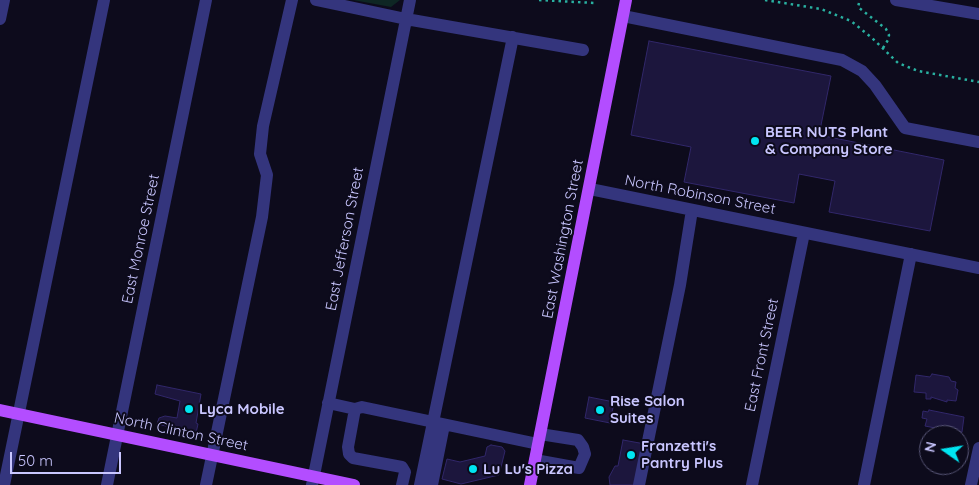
<!DOCTYPE html>
<html>
<head>
<meta charset="utf-8">
<style>
  body { margin:0 }
  #map { position:relative; width:979px; height:485px; overflow:hidden; background:#0d0b1c; font-family:Quicksand,sans-serif }
  canvas { display:block }
  .north { position:absolute; left:919px; top:425px; width:50px; height:50px; box-sizing:border-box; background:#0d0b1c; border:1px solid #585677; border-radius:50%; rotate:283deg; font-size:14px; font-weight:700; line-height:20px; text-align:center; color:#c9c6ff }
  .north::after { content:''; display:block; margin:auto; width:18px; height:22px; background:#00e5f1; clip-path:polygon(50% 0,100% 100%,50% 72%,0 100%) }
  .scale { position:absolute; left:10px; top:452px; width:111px; height:22px; box-sizing:border-box; border:2px solid #c9c6ff; border-top:0; padding-left:6px; font-size:15px; line-height:18px; white-space:nowrap; color:#c9c6ff; -webkit-text-stroke:4px #0d0b1c; paint-order:stroke }
</style>
</head>
<body>
<div id="map">
<canvas width="979" height="485"></canvas>
<div class="north">N</div>
<div class="scale">50 m</div>
</div>
<script>
const c = document.querySelector('canvas').getContext('2d');
c.lineJoin = 'round';
function fillPath(path, color) {
  c.fillStyle = color;
  c.fill(path, 'evenodd');
}
function poly(rows) {
  const path = new Path2D();
  for (const r of rows) {
    path.moveTo(r[0], r[1]);
    for (let i = 2; i < r.length; i += 2) path.lineTo(r[i], r[i + 1]);
  }
  return path;
}
function trace(path, color, width, dash) {
  c.strokeStyle = color;
  c.lineWidth = width;
  c.lineCap = dash ? 'butt' : 'round';
  c.setLineDash(dash || []);
  c.stroke(path);
}
function label(font, color, halo, rows, align = 'center') {
  c.font = font + ' Quicksand,sans-serif';
  c.lineWidth = 4;
  c.setLineDash([]);
  c.textBaseline = 'middle';
  c.strokeStyle = halo;
  c.fillStyle = color;
  for (const [text, x, y, turn = 0] of rows) {
    c.save();
    c.translate(x, y);
    c.rotate((+turn || 0) * Math.PI / 180);
    c.textAlign = isNaN(turn) ? turn : align;
    if (halo) c.strokeText(text, 0, 0);
    c.fillText(text, 0, 0);
    c.restore();
  }
}
const green = poly([
  [353,0,400,0,391,7]
]);
const building = poly([
  [649,41,831,76,819,135,944,160,930,231,829,212,835,181,799,174,794,203,684,182,691,147,631,135,649,41],
  [932,374,949,377,951,381,956,382,955,388,958,390,956,401,947,400,947,402,931,397,931,399,926,399,926,393,914,392,916,375,930,377,932,374],
  [157,385,201,394,196,423,198,424,196,433,157,424,159,418,165,416,177,418,180,401,155,394,157,385],
  [589,397,614,402,610,423,585,418,589,397],
  [929,410,964,417,962,432,961,433,925,426,927,419,922,418,923,411,928,412,929,410],
  [623,440,645,444,637,485,610,485,609,477,615,466,618,466,623,440],
  [491,445,502,447,505,451,499,475,461,484,442,479,447,459,460,462,485,456,487,447,491,445]
]);
const path = poly([
  [539,0,594,3],
  [765,0,821,9,851,21,872,38,898,63,918,71,979,82],
  [859,3,858,7,886,29,889,35,888,40,883,48]
]);
const minor = poly([
  [316,0,406,19,583,50],
  [896,0,979,14],
  [623,16,842,60,862,71,875,85,905,128,979,142],
  [0,19,4,0],
  [590,189,979,268],
  [328,403,355,409,348,447,349,454,353,458,402,467,405,472,402,485],
  [355,409,362,407,538,444],
  [535,460,579,468,585,454,583,447,578,440,540,434],
  [4,485,104,0],
  [107,485,206,0],
  [206,485,262,217,267,175,260,154,263,126,292,0],
  [312,485,410,0],
  [420,485,513,37],
  [432,485,444,425],
  [639,485,680,285,692,210],
  [752,485,804,233],
  [864,485,911,254],
  [971,485,979,448]
]);
const major = poly([
  [0,410,354,485],
  [530,485,626,0]
]);
const markers = [
  [755,141,5,"#00e5f1"],
  [189,409,5,"#00e5f1"],
  [600,410,5,"#00e5f1"],
  [631,455,5,"#00e5f1"],
  [473,469,5,"#00e5f1"]
];
const poiNames = [
  ["BEER NUTS Plant",765,132],
  ["& Company Store",765,149],
  ["Rise Salon",610,401],
  ["Suites",610,418],
  ["Lyca Mobile",199,409],
  ["Franzetti's",641,446],
  ["Pantry Plus",641,463],
  ["Lu Lu's Pizza",483,469]
];
const streetNames = [
  ["North Robinson Street",700,195,11],
  ["East Monroe Street",141,239,-78],
  ["East Jefferson Street",345,239,-79],
  ["East Washington Street",563,239,-79],
  ["East Front Street",762,355,-78],
  ["North Clinton Street",181,432,12]
];
fillPath(green, '#0e2624');
fillPath(building, '#1c163d');
trace(building, '#31276a', 1);
trace(path, '#29b0a0', 2.5, [2.5, 4]);
trace(minor, '#34357d', 12);
trace(major, '#b34dff', 12);
for (const [x, y, r, color] of markers) {
  const dot = new Path2D();
  dot.arc(x, y, r, 0, 2 * Math.PI);
  c.fillStyle = color;
  c.fill(dot);
  trace(dot, '#0d0b1c', 2);
}
label('bold 15px', '#c9c6ff', '#0d0b1c', poiNames, 'left');
label('15px', '#c9c6ff', '#0d0b1c', streetNames);
</script>
</body>
</html>
